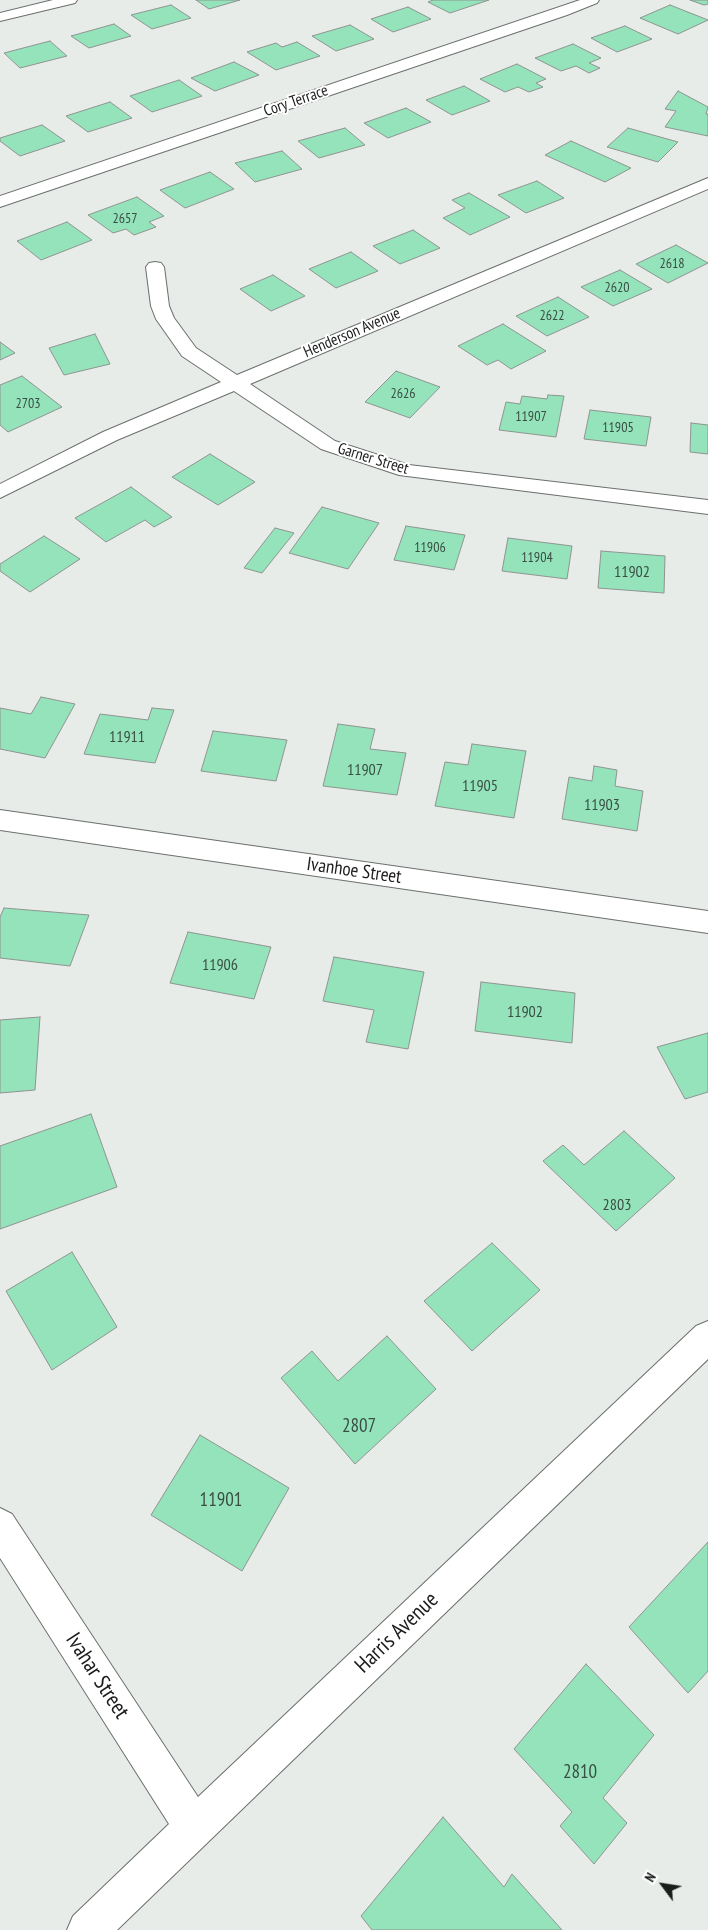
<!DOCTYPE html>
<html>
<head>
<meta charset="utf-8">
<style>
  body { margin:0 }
  #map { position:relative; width:708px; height:1930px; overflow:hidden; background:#e7ece9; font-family:"PT Sans Narrow",sans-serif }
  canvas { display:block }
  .north { position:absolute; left:638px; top:1860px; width:50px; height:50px; -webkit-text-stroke:4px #fff; paint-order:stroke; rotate:301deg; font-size:14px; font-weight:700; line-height:20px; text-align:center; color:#1b1d1c }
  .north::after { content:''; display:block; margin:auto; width:18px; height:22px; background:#1b1d1c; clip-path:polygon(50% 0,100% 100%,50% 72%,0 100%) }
</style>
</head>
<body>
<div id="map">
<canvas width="708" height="1930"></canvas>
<div class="north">N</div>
</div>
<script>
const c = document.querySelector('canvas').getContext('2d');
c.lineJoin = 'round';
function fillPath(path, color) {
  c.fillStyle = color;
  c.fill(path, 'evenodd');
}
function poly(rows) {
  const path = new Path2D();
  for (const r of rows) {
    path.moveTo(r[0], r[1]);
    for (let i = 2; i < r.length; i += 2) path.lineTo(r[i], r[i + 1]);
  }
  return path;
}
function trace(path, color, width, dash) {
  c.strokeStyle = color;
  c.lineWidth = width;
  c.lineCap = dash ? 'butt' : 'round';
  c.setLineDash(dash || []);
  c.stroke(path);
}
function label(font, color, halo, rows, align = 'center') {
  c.font = font + ' "PT Sans Narrow",sans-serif';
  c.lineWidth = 4;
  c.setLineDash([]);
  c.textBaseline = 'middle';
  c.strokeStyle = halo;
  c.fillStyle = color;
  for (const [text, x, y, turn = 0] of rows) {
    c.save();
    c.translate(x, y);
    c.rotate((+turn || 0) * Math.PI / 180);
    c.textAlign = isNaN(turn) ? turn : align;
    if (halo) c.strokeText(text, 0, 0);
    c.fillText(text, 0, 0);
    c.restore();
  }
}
const building = poly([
  [196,0,240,0,209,9,196,0],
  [433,0,489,0,450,13,428,2,433,0],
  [690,0,708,0,708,4,704,5,690,0],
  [171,5,191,18,152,29,131,15,171,5],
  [670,5,708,20,678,34,640,18,670,5],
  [408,7,431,19,393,32,371,19,408,7],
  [114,24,131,36,89,48,71,36,114,24],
  [350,25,374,39,336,51,312,36,350,25],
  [625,26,652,39,617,52,591,38,625,26],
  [50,41,67,56,20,68,4,53,50,41],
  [297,42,320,56,276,70,247,52,276,43,282,47,297,42],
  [573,44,601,58,589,63,600,68,589,73,576,66,561,71,535,58,573,44],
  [234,62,259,75,215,91,191,78,234,62],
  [517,64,546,79,536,83,543,87,529,92,518,87,505,92,480,79,517,64],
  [179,80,202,96,152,112,130,96,179,80],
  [464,86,490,101,452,115,426,100,464,86],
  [678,91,708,107,706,114,708,114,708,136,665,127,676,111,665,109,678,91],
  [110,102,132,118,88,132,66,116,110,102],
  [406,108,431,122,388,138,364,123,406,108],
  [42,125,65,141,20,156,0,141,0,138,42,125],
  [345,128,365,145,319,158,298,141,345,128],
  [628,128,678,142,658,162,607,147,628,128],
  [571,141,631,168,605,182,545,155,571,141],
  [282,151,302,169,255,182,235,163,282,151],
  [210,172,234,189,185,208,160,190,210,172],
  [537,181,564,198,526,213,498,195,537,181],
  [469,193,510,217,470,235,443,218,465,208,452,200,469,193],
  [137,197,164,216,149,222,156,227,134,235,126,229,113,233,88,215,137,197],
  [67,222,92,240,41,260,17,241,67,222],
  [413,230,440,248,400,264,373,246,413,230],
  [676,245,708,263,668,283,636,264,676,245],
  [351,252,378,271,336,288,309,269,351,252],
  [620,270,652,289,613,306,581,287,620,270],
  [273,275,305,296,271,311,240,289,273,275],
  [558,297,589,317,547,336,516,316,558,297],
  [503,324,546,351,511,369,498,360,487,365,458,346,503,324],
  [95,334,110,364,64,375,49,348,95,334],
  [0,342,15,353,0,360,0,342],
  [396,371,440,387,410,418,365,402,396,371],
  [22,376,62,407,8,432,0,425,0,385,22,376],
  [548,395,564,396,556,437,499,430,506,402,520,404,522,396,547,399,548,395],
  [590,410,651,417,646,446,584,439,590,410],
  [691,423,708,425,708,454,690,452,691,423],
  [210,454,255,482,218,505,172,477,210,454],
  [131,487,172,517,154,527,145,520,106,542,75,518,131,487],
  [322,507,379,523,348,569,289,553,322,507],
  [406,526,465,535,454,570,394,560,406,526],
  [275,528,294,533,262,573,244,568,275,528],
  [44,536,80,559,30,592,0,571,0,564,44,536],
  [508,538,572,546,567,579,502,571,508,538],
  [601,551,665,556,664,593,598,588,601,551],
  [41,697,75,704,45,758,0,749,0,708,31,714,41,697],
  [152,708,174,710,155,763,84,754,100,714,148,720,152,708],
  [338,724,375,729,370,749,406,753,397,795,323,786,338,724],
  [213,731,287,740,276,781,201,771,213,731],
  [472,744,526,751,514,818,435,806,445,762,468,765,472,744],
  [594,766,617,770,615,786,643,791,637,831,562,819,569,777,592,781,594,766],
  [4,908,89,915,70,966,0,958,0,917,4,908],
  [188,932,271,947,254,999,170,983,188,932],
  [334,957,424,972,408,1049,366,1042,374,1010,323,1001,334,957],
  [481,982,575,993,572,1043,475,1031,481,982],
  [40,1017,35,1090,0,1093,0,1020,40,1017],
  [708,1033,708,1092,685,1099,657,1047,708,1033],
  [91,1114,117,1187,0,1229,0,1146,91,1114],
  [624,1131,675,1178,616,1231,543,1161,563,1145,584,1165,624,1131],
  [492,1243,540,1290,472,1351,424,1301,492,1243],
  [72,1252,117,1327,52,1370,6,1291,72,1252],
  [387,1336,436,1389,355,1464,281,1378,312,1351,338,1381,387,1336],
  [200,1435,289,1488,242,1571,151,1515,200,1435],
  [708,1542,708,1671,688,1693,629,1627,708,1542],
  [586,1664,654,1735,603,1798,627,1823,594,1864,560,1826,572,1812,514,1749,586,1664],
  [443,1817,504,1887,512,1874,562,1930,372,1930,361,1916,443,1817]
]);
const minor = poly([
  [53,0,77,0,75,3,0,21,0,13,53,0],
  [580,0,599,0,597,3,567,15,0,207,0,196,580,0],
  [708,178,708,189,250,384,335,441,409,465,708,500,708,514,399,475,321,449,234,391,117,440,0,498,0,484,103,432,221,382,182,356,156,319,151,306,146,267,149,263,155,262,161,263,164,267,169,306,174,318,196,348,237,375,708,178],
  [0,810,708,911,708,933,0,830,0,810],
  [708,1321,708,1359,117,1930,67,1930,73,1916,169,1824,0,1558,0,1508,12,1514,198,1797,696,1326,708,1321]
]);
const farNumbernames = [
  ["2657",125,219],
  ["2618",672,264],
  ["2620",617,288],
  ["2622",552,316],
  ["2626",403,394],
  ["2703",28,404],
  ["11907",531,417],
  ["11905",618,428],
  ["11906",430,548],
  ["11904",537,558]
];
const farStreetnames = [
  ["Cory Terrace",296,101,-19],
  ["Henderson Avenue",352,333,-23],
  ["Garner Street",373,459,17]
];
const numberNames = [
  ["11902",632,572],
  ["11911",127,737],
  ["11907",365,770],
  ["11905",480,786],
  ["11903",602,805],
  ["11906",220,965],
  ["11902",525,1012],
  ["2803",617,1205]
];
const streetNames = [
  ["Ivanhoe Street",354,871,8]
];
const nearNumbernames = [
  ["2807",359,1427],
  ["11901",221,1501],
  ["2810",580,1773]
];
const nearStreetnames = [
  ["Harris Avenue",397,1633,-44],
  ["Ivahar Street",97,1676,57]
];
fillPath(building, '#94e3ba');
trace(building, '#8f9491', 1);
trace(minor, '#6b6f6d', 2);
fillPath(minor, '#fff');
label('14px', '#394e44', null, farNumbernames);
label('16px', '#1b1d1c', '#fff', farStreetnames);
label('16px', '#394e44', null, numberNames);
label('19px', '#1b1d1c', '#fff', streetNames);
label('19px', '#394e44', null, nearNumbernames);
label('22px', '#1b1d1c', '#fff', nearStreetnames);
</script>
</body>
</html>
